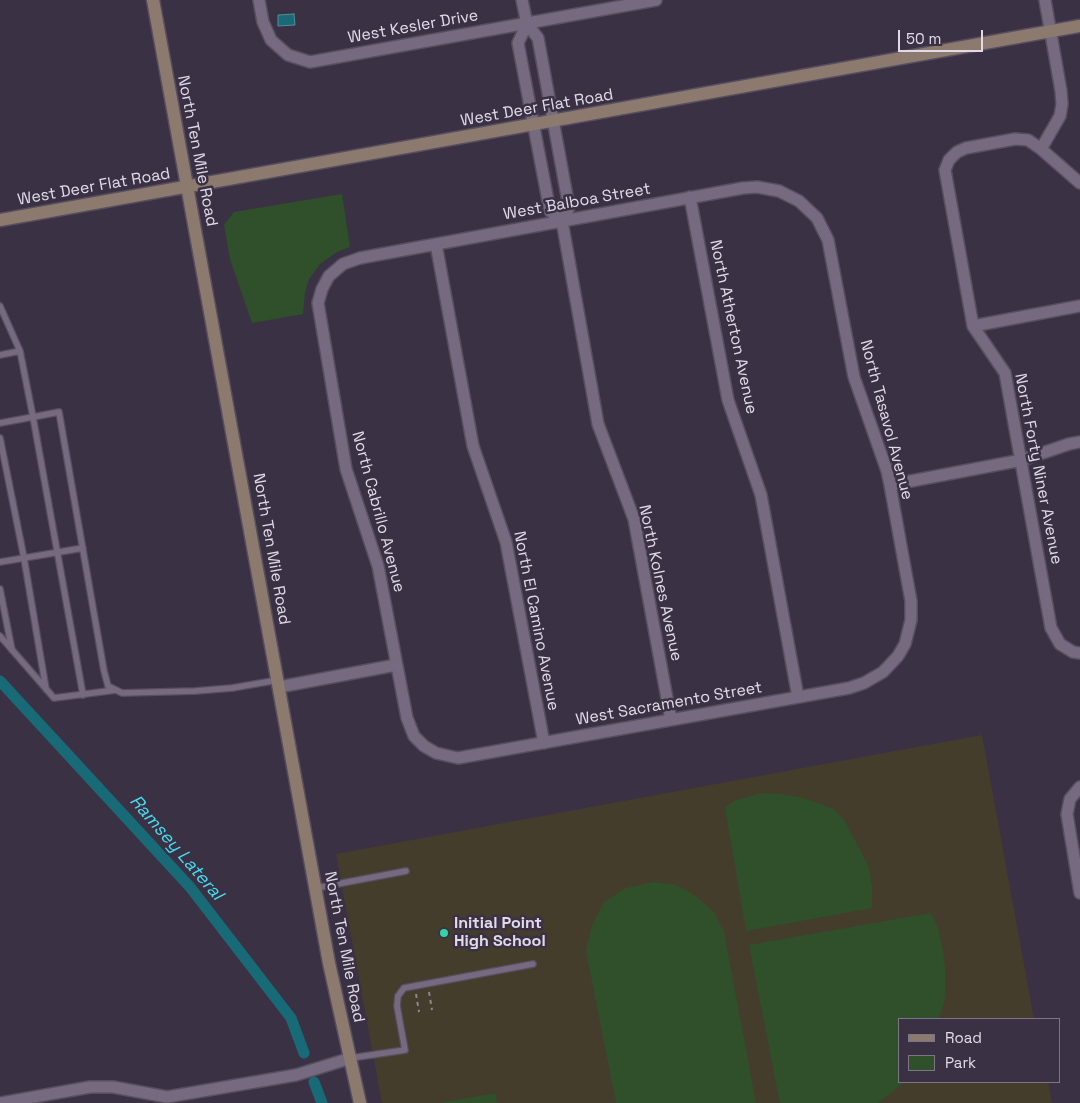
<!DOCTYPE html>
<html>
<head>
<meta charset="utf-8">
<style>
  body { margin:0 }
  #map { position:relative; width:1080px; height:1103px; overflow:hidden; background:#3b3144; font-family:"Space Grotesk",sans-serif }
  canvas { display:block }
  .legend { position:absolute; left:898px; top:1018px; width:162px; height:65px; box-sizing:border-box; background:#3b3144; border:1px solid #7d7585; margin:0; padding:6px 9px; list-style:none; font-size:15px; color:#e1dbe7 }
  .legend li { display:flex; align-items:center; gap:10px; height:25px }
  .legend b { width:25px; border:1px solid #7d7585 }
  .scale { position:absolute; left:898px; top:30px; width:85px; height:22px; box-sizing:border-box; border:2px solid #e1dbe7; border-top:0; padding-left:6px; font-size:15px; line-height:18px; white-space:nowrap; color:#e1dbe7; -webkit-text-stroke:4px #3b3144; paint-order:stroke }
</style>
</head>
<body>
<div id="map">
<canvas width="1080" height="1103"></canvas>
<ul class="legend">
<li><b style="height:6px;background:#8d7a6f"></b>Road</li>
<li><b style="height:14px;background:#2f502b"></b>Park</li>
</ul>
<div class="scale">50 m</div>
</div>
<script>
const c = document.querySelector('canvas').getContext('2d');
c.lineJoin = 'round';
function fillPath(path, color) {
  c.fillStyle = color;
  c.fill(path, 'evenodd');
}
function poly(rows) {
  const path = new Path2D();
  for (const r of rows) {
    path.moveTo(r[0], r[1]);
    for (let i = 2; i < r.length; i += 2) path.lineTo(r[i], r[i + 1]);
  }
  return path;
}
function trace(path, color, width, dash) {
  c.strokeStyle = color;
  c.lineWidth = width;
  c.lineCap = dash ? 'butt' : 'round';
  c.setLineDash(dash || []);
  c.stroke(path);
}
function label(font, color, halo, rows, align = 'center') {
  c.font = font + ' "Space Grotesk",sans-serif';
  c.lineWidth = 5;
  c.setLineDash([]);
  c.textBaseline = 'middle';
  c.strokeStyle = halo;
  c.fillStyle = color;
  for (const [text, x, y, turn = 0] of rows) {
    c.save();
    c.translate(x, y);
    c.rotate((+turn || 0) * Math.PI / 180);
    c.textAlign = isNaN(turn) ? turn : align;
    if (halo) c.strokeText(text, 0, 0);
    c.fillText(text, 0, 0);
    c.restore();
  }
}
const education = poly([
  [982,735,1034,1019,899,1019,899,1082,1048,1082,1052,1103,382,1103,336,854]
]);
const green = poly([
  [342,194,350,247,337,252,320,264,309,279,305,293,303,314,252,323,230,259,224,225,234,212],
  [762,793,781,794,804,798,833,809,844,820,868,865,872,886,872,908,746,931,725,807,736,800],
  [653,882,676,885,694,895,713,911,724,932,756,1103,616,1103,586,951,592,926,604,902,626,888],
  [931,913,938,928,943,950,945,967,945,998,939,1019,899,1019,899,1082,905,1082,878,1103,780,1103,749,945],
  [495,1093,497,1103,440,1103]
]);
const water = poly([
  [294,14,295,25,278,26,278,15,294,14]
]);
const canal = poly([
  [0,681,190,887,291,1018,304,1053],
  [314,1082,322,1103]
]);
const path = poly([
  [429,992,432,1010],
  [416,994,419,1012]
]);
const lane = poly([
  [0,306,20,351,33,417,59,412,104,671,108,686,122,693,195,691,232,688,278,680],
  [0,355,20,351],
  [0,423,33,417,83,695],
  [0,438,24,558,46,689],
  [0,562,83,548],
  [0,589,12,650],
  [0,636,54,698,116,690],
  [316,888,406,871],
  [351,1058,405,1050,397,1006,398,996,404,988,533,964]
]);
const street = poly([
  [259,0,263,22,271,40,288,55,310,62,656,0],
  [522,0,527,24,538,38,569,207,562,221,550,211,518,43,527,24],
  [1041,149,1060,116,1062,104,1061,91,1045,0],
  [1080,183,1041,149,1028,140,1015,139,966,148,957,152,949,160,945,170,973,326,1005,373,1051,628,1060,644,1073,652,1080,653],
  [757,187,779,191,799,201,817,218,828,240,854,377,887,471,890,485,911,601,911,620,905,644,898,656,883,672,864,683,849,688,458,758,436,753,424,746,414,736,407,718,378,566,346,469,318,303,322,289,329,276,343,264,360,258,743,188,757,187],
  [690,197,728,400,761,495,798,697],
  [562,221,598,424,634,519,671,720],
  [436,244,473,446,506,542,544,743],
  [973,326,1080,306],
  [890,485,1022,460,1069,444,1080,442],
  [279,687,396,665],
  [1080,787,1070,799,1067,814,1080,893],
  [0,1103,90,1087,113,1087,167,1097,296,1075,351,1058]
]);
const secondary = poly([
  [153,0,329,963,360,1103],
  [0,220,1080,26]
]);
const markers = [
  [444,933,5,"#34d4a8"]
];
const streetNames = [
  ["West Kesler Drive",413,27,-10],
  ["West Deer Flat Road",537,108,-10],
  ["North Ten Mile Road",197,151,79],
  ["West Deer Flat Road",94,187,-10],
  ["West Balboa Street",577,202,-10],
  ["North Atherton Avenue",733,327,78],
  ["North Tasavol Avenue",886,420,75],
  ["North Forty Niner Avenue",1038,469,79],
  ["North Cabrillo Avenue",378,512,75],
  ["North Ten Mile Road",271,549,80],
  ["North Kolnes Avenue",660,583,78],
  ["North El Camino Avenue",536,621,79],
  ["West Sacramento Street",669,704,-10],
  ["North Ten Mile Road",344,947,79]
];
const poiNames = [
  ["Initial Point",454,924],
  ["High School",454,942]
];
const waterNames = [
  ["Ramsey Lateral",176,848,49]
];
fillPath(education, '#443d2c');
fillPath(green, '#2f502b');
fillPath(water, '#186b76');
trace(water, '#548d98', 1);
trace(canal, '#186b76', 11);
trace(lane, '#574f5f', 8);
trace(street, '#574f5f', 14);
trace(secondary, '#574f5f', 15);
trace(path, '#8e8695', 2, [4, 4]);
trace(lane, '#756a7f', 5.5);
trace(street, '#756a7f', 11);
trace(secondary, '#8d7a6f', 12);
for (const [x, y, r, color] of markers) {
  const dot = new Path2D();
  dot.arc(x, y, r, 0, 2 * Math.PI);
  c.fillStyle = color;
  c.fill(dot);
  trace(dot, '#3b3144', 2);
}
label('16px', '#e1dbe7', '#3b3144', streetNames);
label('bold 16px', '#e1dbe7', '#3b3144', poiNames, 'left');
label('italic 18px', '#46ddf0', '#3b3144', waterNames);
</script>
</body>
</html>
